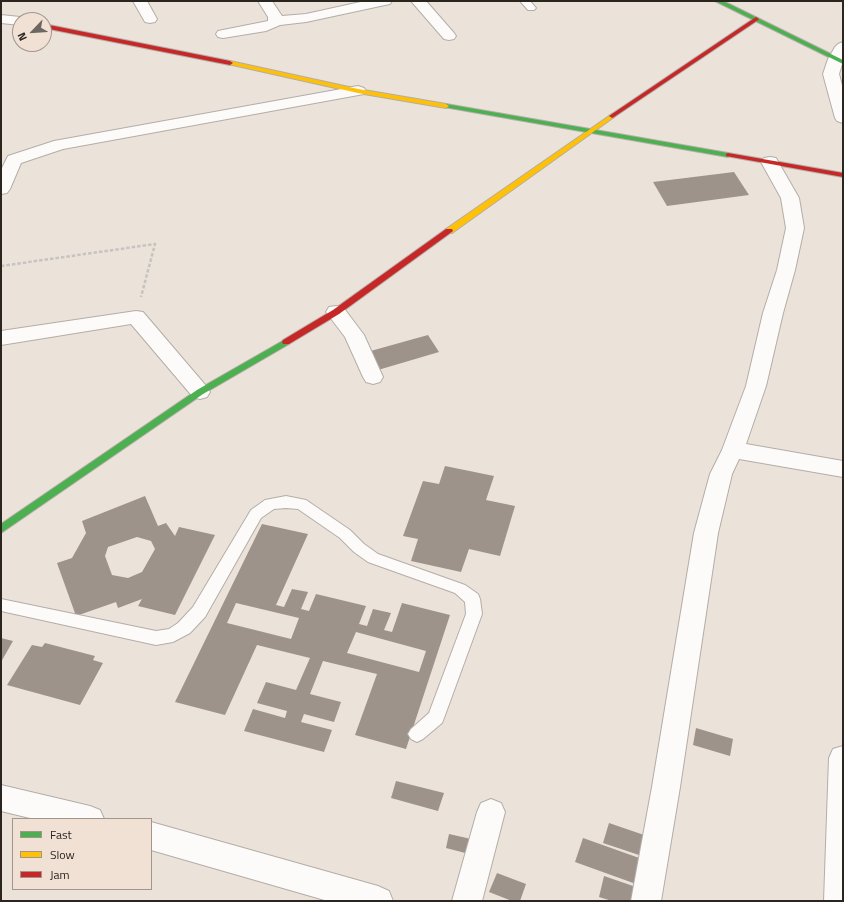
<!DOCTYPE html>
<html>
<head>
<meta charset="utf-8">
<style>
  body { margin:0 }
  #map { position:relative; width:844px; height:902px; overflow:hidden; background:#ebe2da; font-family:"Titillium Web",sans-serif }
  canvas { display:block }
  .frame { position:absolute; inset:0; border:2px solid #2b2520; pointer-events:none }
  .legend { position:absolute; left:12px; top:818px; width:140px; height:72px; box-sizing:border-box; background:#f1e1d4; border:1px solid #a2968c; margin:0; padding:5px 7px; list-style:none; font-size:12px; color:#2b2520 }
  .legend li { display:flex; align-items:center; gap:8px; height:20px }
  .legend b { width:20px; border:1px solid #a2968c }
  .north { position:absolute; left:12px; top:12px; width:40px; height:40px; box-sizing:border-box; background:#f1e1d4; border:1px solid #a2968c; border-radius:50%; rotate:245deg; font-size:11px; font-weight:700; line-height:16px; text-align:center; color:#2b2520 }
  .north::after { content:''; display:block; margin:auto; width:14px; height:18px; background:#6e6761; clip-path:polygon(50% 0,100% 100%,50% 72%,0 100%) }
</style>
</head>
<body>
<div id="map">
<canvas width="844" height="902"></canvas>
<div class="frame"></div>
<ul class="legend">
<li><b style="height:5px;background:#4caf50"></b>Fast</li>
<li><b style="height:5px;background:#ffc107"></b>Slow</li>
<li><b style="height:5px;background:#c62828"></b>Jam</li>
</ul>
<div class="north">N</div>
</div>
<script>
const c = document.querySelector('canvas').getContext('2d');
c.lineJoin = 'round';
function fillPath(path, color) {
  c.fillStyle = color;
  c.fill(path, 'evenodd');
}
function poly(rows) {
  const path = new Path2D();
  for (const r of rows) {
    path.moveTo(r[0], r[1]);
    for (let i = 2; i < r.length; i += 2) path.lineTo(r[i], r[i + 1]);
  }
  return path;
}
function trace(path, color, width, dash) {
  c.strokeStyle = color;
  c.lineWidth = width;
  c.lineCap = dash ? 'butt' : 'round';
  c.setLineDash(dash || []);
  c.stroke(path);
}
const building = poly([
  [734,172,749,195,667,206,653,182],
  [428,335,439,352,378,370,367,352],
  [445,466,494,476,486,500,515,506,500,556,469,549,461,572,411,561,418,539,403,536,423,481,439,484],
  [145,496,158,526,166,523,175,536,179,527,215,535,175,615,138,606,142,599,118,608,116,602,76,616,57,563,72,558,86,533,82,521],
  [137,537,151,541,155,549,142,572,128,578,112,575,105,556,108,547],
  [262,524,308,534,276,605,284,607,292,589,308,592,301,609,309,611,316,594,366,606,359,624,367,626,373,609,391,613,384,630,392,632,402,603,450,615,406,749,355,735,377,674,323,661,310,694,341,702,334,722,304,714,301,722,332,730,324,752,244,731,253,709,285,718,287,711,257,703,266,682,296,690,310,658,257,645,225,715,175,702],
  [236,603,299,618,291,639,227,623],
  [356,632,426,651,419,672,347,653],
  [1,638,13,641,1,662],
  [45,643,95,656,93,660,103,663,80,705,7,685,32,645,42,647],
  [696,728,733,739,730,756,693,745],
  [396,781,444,793,438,811,391,798],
  [609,823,644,835,639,855,603,843],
  [449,834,480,841,477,856,446,848],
  [583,838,642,859,636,884,575,862],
  [497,873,526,884,520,901,512,901,489,892],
  [604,876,636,887,634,901,612,901,599,897]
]);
const path = poly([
  [1,266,155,244,141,297]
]);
const lane = poly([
  [520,1,530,1,536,8,534,10,528,10,520,1],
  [286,496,306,500,350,530,364,544,378,554,465,585,478,594,480,599,482,614,444,718,442,723,423,739,417,742,411,739,408,734,411,729,429,713,466,614,465,602,455,593,368,562,354,552,340,538,298,509,286,508,274,509,261,518,205,617,190,633,173,642,156,645,1,611,1,599,156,631,169,629,178,623,193,607,251,510,265,500,286,496]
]);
const street = poly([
  [133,1,147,1,157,19,155,22,150,23,145,22,133,1],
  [258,1,272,1,282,16,306,14,365,1,392,1,390,4,385,5,306,22,280,25,266,31,223,38,218,37,216,34,218,31,268,21,268,17,258,1],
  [411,1,426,1,454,33,456,36,454,39,449,40,444,39,411,1],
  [1,15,20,17,25,18,27,20,20,20,20,25,1,23,1,15],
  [843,42,843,61,839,74,843,89,843,123,837,121,835,118,823,74,828,59,835,47,838,44,843,42],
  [358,86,364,88,366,91,364,94,63,149,21,163,10,189,7,193,1,194,1,170,8,156,54,141,358,86],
  [770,157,776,158,799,198,804,228,795,270,783,313,766,386,746,444,843,461,843,477,739,459,732,474,718,533,680,787,661,901,631,901,652,787,694,533,710,474,722,450,746,386,763,313,777,270,786,228,781,198,761,162,764,158,770,157],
  [336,306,343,307,364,335,383,377,380,382,373,384,366,382,363,377,345,337,326,312,329,307,336,306],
  [136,311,143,312,207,387,210,392,207,397,200,399,193,397,131,324,1,345,1,331,136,311],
  [843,746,843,901,824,901,829,758,833,749,843,746],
  [1,785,90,806,100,810,104,819,34,819,1,811,1,785],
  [491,799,501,803,505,812,482,901,452,901,477,812,481,803,491,799],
  [151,822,378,886,389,891,393,901,328,901,151,850,151,822]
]);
const fast = poly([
  [715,1,723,1,843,60,843,64,715,1],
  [446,104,728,153,731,155,728,157,444,107,443,106,446,104],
  [286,339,290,342,289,344,203,394,1,533,1,524,197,390,286,339]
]);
const slow = poly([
  [230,61,358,89,446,104,449,106,446,108,358,93,228,64,227,63,230,61],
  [612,114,615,116,614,117,452,233,446,233,446,229,612,114]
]);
const jam = poly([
  [756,17,759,19,758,20,614,117,612,118,609,116,756,17],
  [44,24,230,61,233,63,230,65,44,28,44,24],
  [728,153,843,173,843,177,726,156,726,154,728,153],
  [446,229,452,229,453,231,339,314,289,344,283,344,282,342,283,340,333,310,446,229]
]);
fillPath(building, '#9d938b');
trace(lane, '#b4ada7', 2);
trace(street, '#b4ada7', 2);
trace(fast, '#b4ada7', 2);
trace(slow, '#b4ada7', 2);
trace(jam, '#b4ada7', 2);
trace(path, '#c6c3c1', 2.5, [3.5, 2]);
fillPath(lane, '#fcfbf9');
fillPath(street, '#fcfbf9');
fillPath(fast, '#4caf50');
fillPath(slow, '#ffc107');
fillPath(jam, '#c62828');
</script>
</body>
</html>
